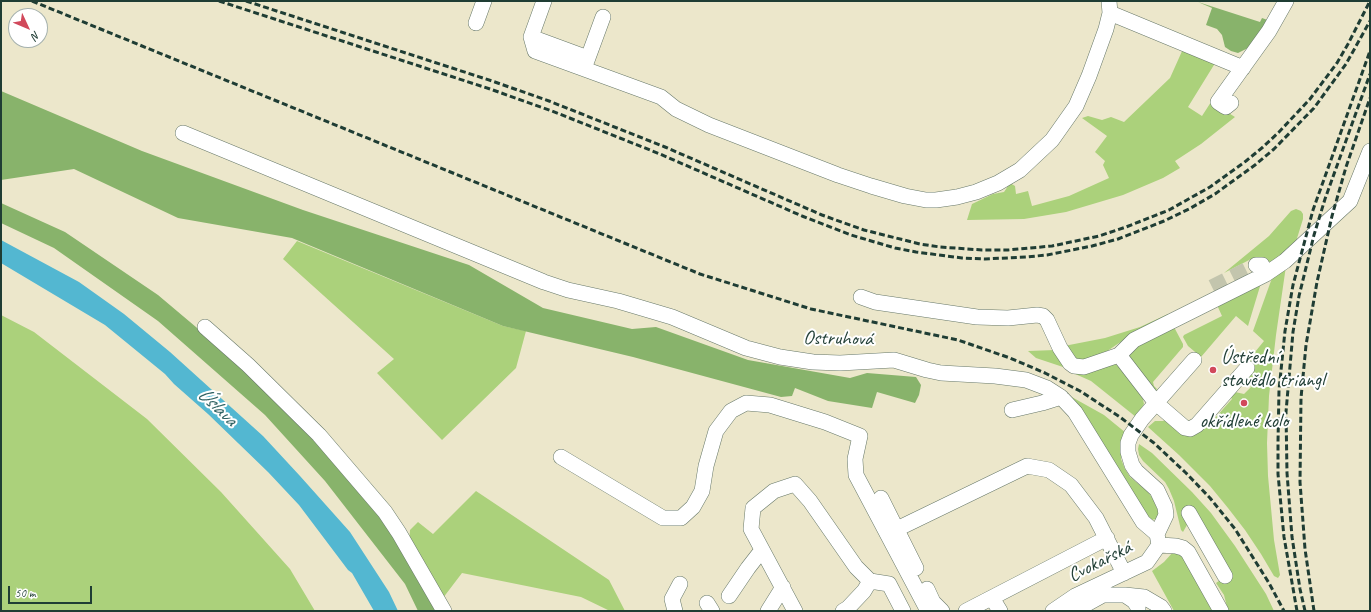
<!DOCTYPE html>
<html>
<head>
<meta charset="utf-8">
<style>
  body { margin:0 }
  #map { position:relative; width:1371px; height:612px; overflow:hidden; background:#ece7cb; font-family:Caveat,sans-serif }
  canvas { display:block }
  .frame { position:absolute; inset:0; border:2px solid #1f3d34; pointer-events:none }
  .north { position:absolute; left:8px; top:8px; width:40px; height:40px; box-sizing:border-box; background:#fff; border:1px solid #a5b1ae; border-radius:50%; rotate:134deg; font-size:11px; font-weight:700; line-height:16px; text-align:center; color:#1f3d34 }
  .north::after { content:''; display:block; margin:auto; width:14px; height:18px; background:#d1495b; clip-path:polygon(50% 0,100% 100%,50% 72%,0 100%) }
  .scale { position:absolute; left:8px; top:586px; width:84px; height:18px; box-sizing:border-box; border:2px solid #1f3d34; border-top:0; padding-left:5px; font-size:12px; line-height:14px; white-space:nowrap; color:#1f3d34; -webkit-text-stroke:3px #fff; paint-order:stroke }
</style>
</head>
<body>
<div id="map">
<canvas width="1371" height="612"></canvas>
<div class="frame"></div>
<div class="north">N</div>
<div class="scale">50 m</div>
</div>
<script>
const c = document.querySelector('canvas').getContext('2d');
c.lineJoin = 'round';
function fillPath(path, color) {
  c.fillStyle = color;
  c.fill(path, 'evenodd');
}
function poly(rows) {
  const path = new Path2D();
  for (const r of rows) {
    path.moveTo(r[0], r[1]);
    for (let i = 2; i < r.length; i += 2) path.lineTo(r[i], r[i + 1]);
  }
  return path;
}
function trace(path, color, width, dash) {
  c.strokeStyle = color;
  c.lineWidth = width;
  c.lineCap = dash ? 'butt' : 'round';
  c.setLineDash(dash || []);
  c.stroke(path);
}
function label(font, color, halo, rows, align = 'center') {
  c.font = font + ' Caveat,sans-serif';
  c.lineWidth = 4;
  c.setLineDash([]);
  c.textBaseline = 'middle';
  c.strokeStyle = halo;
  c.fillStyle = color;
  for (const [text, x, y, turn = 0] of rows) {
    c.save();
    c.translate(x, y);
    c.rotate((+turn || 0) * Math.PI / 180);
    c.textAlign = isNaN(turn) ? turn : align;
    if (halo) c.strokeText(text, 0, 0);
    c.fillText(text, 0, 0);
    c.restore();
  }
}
const green = poly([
  [1183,49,1217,60,1188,107,1202,116,1211,102,1235,117,1201,144,1175,161,1180,168,1163,178,1123,195,1066,212,1024,219,967,220,972,204,993,194,1004,192,1010,183,1015,186,1016,194,1028,191,1032,206,1069,196,1109,178,1103,165,1105,161,1095,152,1107,136,1082,118,1088,116,1102,120,1111,117,1124,122,1170,78],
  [1296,209,1301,211,1303,214,1303,219,1294,248,1271,263,1267,260,1253,258,1224,273,1269,236,1291,211],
  [297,241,503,326,526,331,516,368,442,440,377,373,394,359,283,259],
  [1286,266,1276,335,1269,396,1267,443,1268,476,1274,540,1280,575,1278,578,1274,576,1261,554,1245,530,1228,508,1210,486,1179,455,1148,427,1155,421,1163,421,1166,419,1204,426,1207,427,1232,399,1230,396,1235,392,1244,394,1251,387,1247,381,1246,363,1264,341,1253,331,1272,278],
  [1261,283,1248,326,1236,316,1201,357,1188,346,1183,337,1184,335,1222,316,1217,305],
  [1168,314,1168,316,1119,343,1100,356,1079,361,1073,359,1064,346,1105,338,1140,327],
  [1,315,34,332,147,419,221,492,290,569,315,611,1,611],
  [1174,327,1183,344,1183,347,1153,382,1154,386,1158,390,1154,389,1130,360,1130,354,1132,349],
  [1055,350,1066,368,1036,358,1028,351],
  [1114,363,1120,368,1142,395,1144,404,1136,417,1091,381,1073,373],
  [1061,391,1104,415,1126,433,1121,442,1121,459,1125,469,1130,477,1148,492,1153,499,1159,513,1156,519,1151,520],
  [1139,444,1152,453,1192,492,1211,513,1235,546,1266,594,1274,611,1228,611,1224,595,1216,583,1229,574,1186,522,1187,525,1183,532,1181,530,1174,501,1169,489,1165,482,1143,461,1139,455,1138,449],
  [476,491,609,580,625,611,610,611,581,597,462,573,443,598,441,595,441,591,433,583,409,543,410,530,418,522,433,534],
  [1173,552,1183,556,1215,611,1174,611,1152,571,1164,562]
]);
const forest = poly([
  [1198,2,1260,22,1262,18,1273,22,1254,45,1238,53,1231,51,1225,47,1222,35,1217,29,1206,25,1212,8],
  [1,91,142,151,303,210,469,265,543,308,632,329,656,327,748,360,850,378,867,373,916,377,921,385,919,395,915,403,877,392,872,408,828,401,795,388,792,396,781,397,633,357,503,326,292,238,178,218,74,169,1,180],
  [1,203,65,232,158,295,241,365,348,476,399,540,437,611,418,611,405,584,325,481,265,415,158,321,54,248,1,223]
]);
const water = poly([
  [1,240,79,282,124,314,170,352,263,436,300,476,350,532,389,592,398,611,374,611,352,573,348,570,299,505,268,472,208,414,174,384,165,374,105,325,1,263]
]);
const minorTunnel = poly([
  [1212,287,1256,265]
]);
const minor = poly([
  [544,1,531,37,588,58],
  [1110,13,1243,68],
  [476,23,484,1],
  [531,37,535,51,661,97,676,109,709,125,838,175,871,186,905,196,926,200,936,200,957,197,976,192,998,183,1020,170,1052,140,1076,106,1089,76,1106,29,1110,13,1109,1],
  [585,66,603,17],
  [1231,103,1226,107,1224,106,1218,102,1269,31,1286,1],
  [183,133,544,282,568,290,618,301,672,317,746,348,780,357,813,362,840,363,894,360,927,370,941,373,995,376,1026,380,1047,388,1061,397],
  [1256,265,1262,265,1266,274],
  [861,297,875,302,977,317,1008,318,1037,315,1043,316,1047,320,1060,348,1070,363,1074,366,1084,367,1119,355,1134,340,1266,274,1285,261,1350,201,1370,151],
  [205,327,248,365,319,435,385,512,399,533,444,611],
  [1119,355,1156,403,1185,428,1190,429,1197,425,1247,368],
  [1012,410,1042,403,1061,397,1075,412,1143,522,1157,534,1159,545],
  [561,457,663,518,681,518,693,507,702,491,706,466,716,431,731,411,746,403,770,405,825,422,860,436,855,459,856,475,928,611],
  [881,498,916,568],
  [1189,513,1225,576],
  [897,529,1027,466,1049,470,1071,485,1096,518,1124,573],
  [1157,534,1166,515,1165,507,1157,490,1136,471,1132,465,1128,452,1128,443,1131,435,1142,419,1194,360],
  [1159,545,1176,546,1183,548,1188,552,1221,611],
  [927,589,933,602,942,611],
  [1125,595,1134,601,1138,607,1138,611],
  [729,596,748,568,762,550],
  [992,598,1000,611],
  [707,603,712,611],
  [675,611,672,599,680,584],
  [768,611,783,587],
  [795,611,751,529,753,508,774,491,795,484,810,501,856,567,870,581,889,584,903,611],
  [843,611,848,608,864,591,870,581],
  [966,611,1107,538],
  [1053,611,1075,596,1147,562,1159,545],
  [1074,611,1103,595,1125,595,1144,597,1161,607,1164,611]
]);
const rail = poly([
  [32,1,700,274,811,309,958,340,1010,358,1045,373,1080,391,1120,417,1154,443,1186,473,1210,498,1235,529,1269,583,1284,611],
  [219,1,490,89,552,111,660,154,802,216,851,235,895,248,916,252,962,258,985,259,1026,257,1047,255,1092,246,1118,239,1164,221,1189,209,1215,194,1255,165,1274,149,1314,108,1346,64,1370,21],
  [246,1,492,81,549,101,665,147,822,215,864,230,920,244,940,247,982,250,1008,250,1052,246,1099,236,1126,227,1169,210,1210,187,1246,161,1263,147,1279,132,1310,99,1337,63,1348,44,1370,1],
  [1241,400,1247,405],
  [1297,611,1284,537,1278,474,1278,442,1279,390,1285,331,1293,285,1313,210,1370,51],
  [1305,611,1300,589,1292,537,1287,473,1286,412,1293,332,1299,296,1314,235,1325,199,1370,74],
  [1314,611,1305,549,1300,482,1301,398,1306,345,1317,282,1332,216,1346,167,1370,98]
]);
const markers = [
  [1213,370,4,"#d1495b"],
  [1244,403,4,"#d1495b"]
];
const streetNames = [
  ["Ostruhová",838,339,1],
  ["Cvokařská",1100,562,-27]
];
const poiNames = [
  ["Ústřední",1221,358],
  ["stavědlo triangl",1221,381],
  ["okřídlené kolo",1244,422,"center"]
];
const waterNames = [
  ["Úslava",217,407,44]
];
fillPath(green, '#abd17b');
fillPath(forest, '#88b36b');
fillPath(water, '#53b7d1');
trace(minorTunnel, '#c3c5ad', 15, [15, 8]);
trace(minor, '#677869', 16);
trace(minor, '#fff', 15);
trace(rail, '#1f3d34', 3, [6, 3]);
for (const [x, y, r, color] of markers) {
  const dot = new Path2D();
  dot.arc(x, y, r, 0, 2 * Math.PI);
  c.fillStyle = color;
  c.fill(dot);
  trace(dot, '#fff', 1.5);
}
label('20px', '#1f3d34', '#fff', streetNames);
label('20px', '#1f3d34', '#fff', poiNames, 'left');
label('italic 21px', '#2f6263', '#fff', waterNames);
</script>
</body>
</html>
